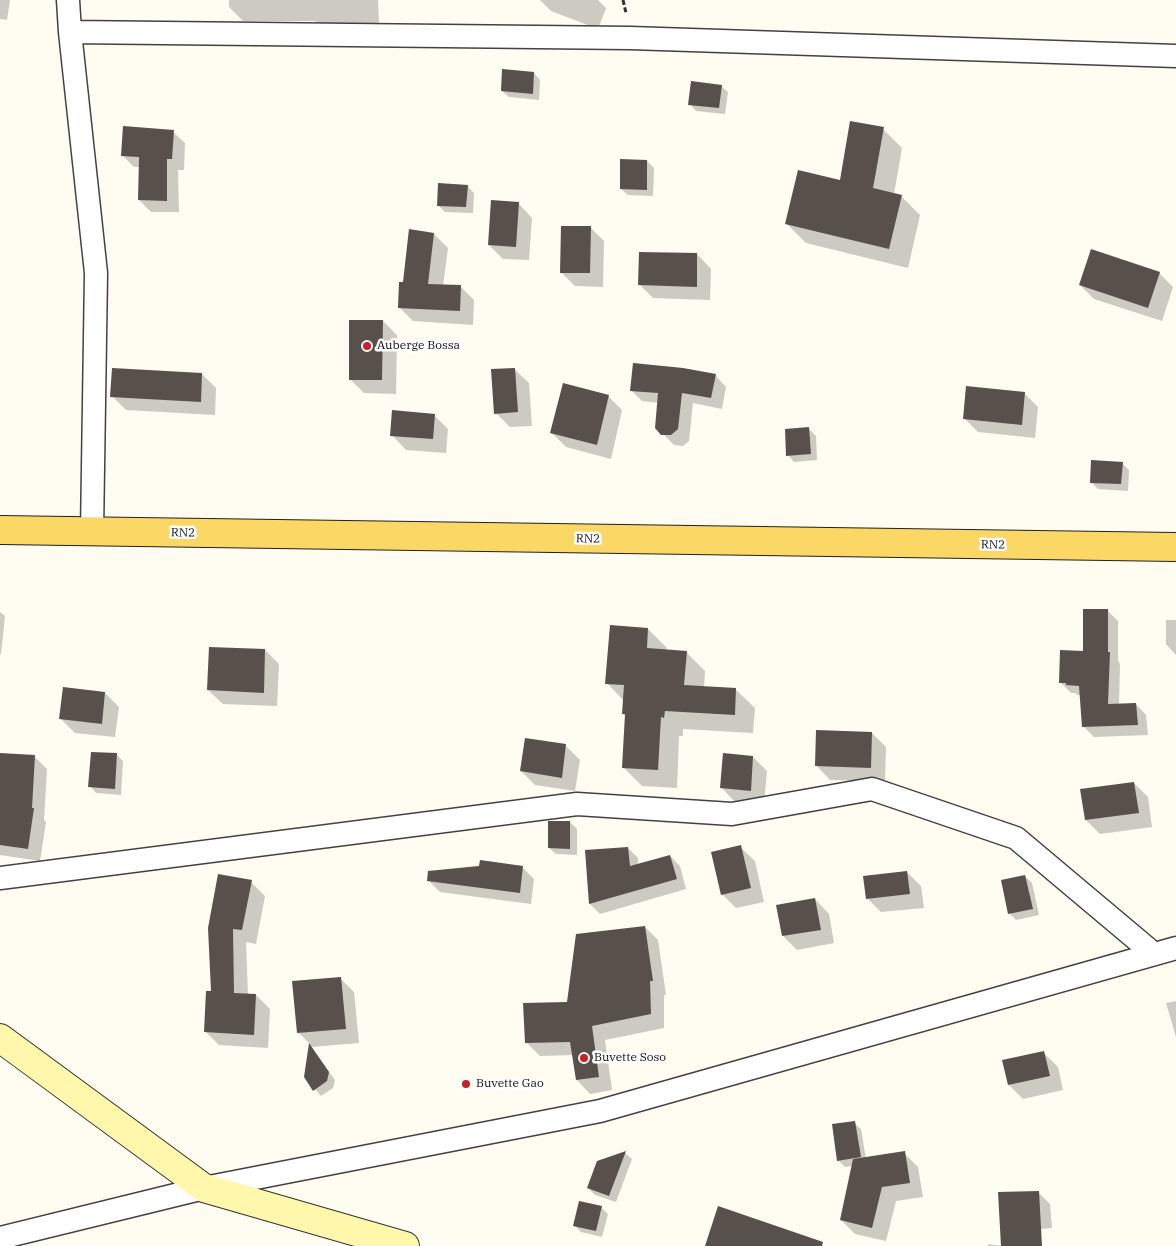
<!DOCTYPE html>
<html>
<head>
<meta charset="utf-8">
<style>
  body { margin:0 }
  canvas { display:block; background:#fffcf1 }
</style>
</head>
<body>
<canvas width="1176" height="1246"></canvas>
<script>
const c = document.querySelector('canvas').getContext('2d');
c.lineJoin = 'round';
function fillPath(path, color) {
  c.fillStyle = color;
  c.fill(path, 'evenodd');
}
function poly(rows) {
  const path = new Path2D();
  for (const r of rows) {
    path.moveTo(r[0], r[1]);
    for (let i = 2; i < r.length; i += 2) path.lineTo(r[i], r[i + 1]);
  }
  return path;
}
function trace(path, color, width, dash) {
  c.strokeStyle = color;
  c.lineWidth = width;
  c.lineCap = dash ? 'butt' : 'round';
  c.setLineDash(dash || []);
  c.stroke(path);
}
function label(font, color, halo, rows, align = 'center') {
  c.font = font + ' "IBM Plex Serif",serif';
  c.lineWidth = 5;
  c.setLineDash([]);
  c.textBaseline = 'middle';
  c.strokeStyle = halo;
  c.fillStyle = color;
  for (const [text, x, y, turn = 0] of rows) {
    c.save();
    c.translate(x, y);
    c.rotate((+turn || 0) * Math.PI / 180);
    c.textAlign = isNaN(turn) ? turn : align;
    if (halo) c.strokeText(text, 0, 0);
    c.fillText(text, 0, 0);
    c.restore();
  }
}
const shadow = poly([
  [0,0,10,0,7,20,0,19],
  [229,0,378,0,379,24,321,28,315,21,243,21,229,7],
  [540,0,598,0,606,8,598,29,551,11],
  [534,73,540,80,539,100,509,97,502,91],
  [721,86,728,92,725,114,696,111,690,104],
  [883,129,902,148,894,194,901,196,920,215,908,268,806,243,787,224,841,182],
  [173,132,185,143,184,170,178,170,179,212,151,212,139,200,140,167,134,167,122,155],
  [647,161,654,168,653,196,628,195,621,189],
  [467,186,474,193,473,213,445,212,438,205],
  [518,203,532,218,529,260,503,259,489,245],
  [590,227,604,241,603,287,575,286,561,272],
  [434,234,448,248,443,286,460,286,474,300,473,325,413,321,399,307,404,284],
  [697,254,711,269,710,300,653,298,639,284],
  [1159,273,1173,287,1162,321,1094,299,1080,285],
  [383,321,397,335,396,394,364,393,350,379],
  [514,369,529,383,532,426,510,427,496,413],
  [202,374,216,388,215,415,126,410,112,396],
  [715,375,726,387,722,409,693,403,689,441,683,446,674,445,656,427,659,403,642,401,631,390],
  [1024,393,1038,407,1035,438,978,432,964,418],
  [608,396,622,410,611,459,566,447,552,433],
  [434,415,448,429,446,453,406,450,392,435],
  [809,429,816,436,817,460,794,462,788,455],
  [1122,463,1129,470,1128,491,1098,489,1091,482],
  [1107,610,1118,621,1118,661,1120,664,1119,705,1136,704,1146,715,1148,735,1094,737,1084,727,1081,695,1078,695,1075,693,1071,693,1060,682,1084,652],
  [0,612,5,616,1,654,0,654],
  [1166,620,1176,620,1176,655,1166,644],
  [648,629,667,648,666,651,686,652,705,671,704,688,736,690,755,708,753,733,683,729,683,736,679,736,677,788,642,786,623,767,626,716,623,714,624,701,607,683],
  [265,650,279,664,277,706,223,704,208,690],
  [105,693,119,707,115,737,75,733,61,719],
  [872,733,886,747,885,781,830,780,816,765],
  [566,746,580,760,575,791,535,785,521,771],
  [117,755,123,761,121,795,96,793,90,786],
  [35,757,47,769,44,820,46,822,40,861,0,855,0,770],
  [753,757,767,771,764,804,735,802,721,787],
  [1134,783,1148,797,1152,827,1100,834,1086,820],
  [570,822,577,829,577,855,556,854,549,848],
  [740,847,755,861,764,902,736,908,722,894],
  [628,848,638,858,638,865,670,856,680,866,686,889,600,914,590,904,586,851],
  [523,868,534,879,531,904,440,892,429,881],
  [907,872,921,886,924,908,881,912,867,898],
  [1025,876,1032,883,1039,915,1016,920,1009,913],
  [251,882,265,896,256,944,246,942,248,995,256,995,270,1009,268,1048,219,1045,205,1031,212,993,209,928],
  [815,899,829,914,834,943,797,950,783,936],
  [645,927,658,940,666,995,664,995,664,1028,605,1040,612,1090,590,1094,577,1080,573,1055,540,1056,526,1042],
  [340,978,354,992,359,1043,311,1047,335,1080,333,1088,321,1096,305,1077,310,1044,298,1032],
  [1176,1001,1176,1037,1166,1003],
  [1044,1053,1058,1067,1063,1090,1023,1099,1009,1085],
  [854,1123,861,1129,866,1159,904,1153,918,1167,923,1197,896,1201,886,1241,855,1234,841,1220,853,1166,845,1167,838,1160],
  [625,1153,632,1159,616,1202,595,1195,588,1188,598,1162],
  [1038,1192,1050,1204,1052,1228,1041,1229,1038,1246,988,1246,988,1244,1002,1246],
  [601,1207,608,1214,602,1237,581,1232,574,1225]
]);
const building = poly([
  [502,69,534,72,533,94,501,91],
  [691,81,722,85,719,108,688,105],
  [850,121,884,127,873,188,902,195,889,249,785,224,798,170,840,180],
  [123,126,174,130,172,159,167,159,167,201,138,200,139,157,121,156],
  [620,159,647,160,647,190,620,189],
  [438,183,468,185,466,207,437,206],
  [491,200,519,202,516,247,488,245],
  [561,226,591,226,590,273,560,273],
  [409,229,434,233,428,284,461,285,460,311,398,308,399,282,403,282],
  [1091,249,1160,272,1148,308,1079,285],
  [639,252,697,253,697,287,638,285],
  [349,320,383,320,382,380,349,380],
  [633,363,683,368,716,374,711,398,682,393,678,429,671,435,661,435,655,428,658,393,630,391],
  [112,368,202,373,201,402,110,397],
  [515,368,518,412,494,414,491,369],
  [563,383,609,395,597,445,550,433],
  [966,386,1025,392,1022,425,963,419],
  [392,410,435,414,433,439,390,436],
  [809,427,811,454,786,456,785,429],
  [1091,460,1123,462,1121,484,1090,483],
  [1083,609,1108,609,1108,652,1110,652,1108,704,1136,703,1138,725,1082,727,1079,686,1066,685,1066,683,1059,683,1060,650,1083,651],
  [610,625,648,628,647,648,687,651,684,685,736,688,735,715,665,711,664,718,661,717,658,770,622,768,625,714,622,714,624,685,605,684],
  [209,647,265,649,264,693,207,690],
  [63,687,105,692,102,724,59,719],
  [816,730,872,732,871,768,815,766],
  [525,738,566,744,562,778,520,771],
  [91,752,117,753,115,789,88,787],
  [0,753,35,755,32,808,34,808,28,849,0,845],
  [723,753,753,756,751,791,720,788],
  [1134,782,1139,813,1085,820,1080,789],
  [548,821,570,821,570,849,548,848],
  [741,845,751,888,721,895,711,852],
  [628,847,630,866,670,855,677,879,589,904,585,850],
  [480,860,523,866,520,893,427,881,428,871,479,866],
  [907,871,910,894,866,899,863,876],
  [218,874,252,880,242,930,233,929,234,993,256,994,254,1035,204,1032,206,991,211,991,208,928],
  [1025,875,1033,909,1008,914,1001,880],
  [815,898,821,930,782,936,776,905],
  [645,926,653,981,650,981,651,1014,592,1026,599,1077,576,1080,570,1042,525,1043,523,1003,567,1002,576,934],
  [341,977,346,1029,297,1033,292,981],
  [309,1043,329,1072,327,1081,313,1091,304,1077],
  [1044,1051,1050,1076,1008,1085,1002,1060],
  [855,1121,861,1157,837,1161,832,1124],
  [626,1151,609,1196,587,1188,597,1161],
  [905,1151,910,1183,882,1187,872,1228,840,1220,853,1159],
  [1039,1191,1042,1246,1001,1246,998,1192],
  [579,1201,602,1206,596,1231,573,1226],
  [718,1206,823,1242,822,1246,705,1246]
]);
const path = poly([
  [623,0,626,13]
]);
const street = poly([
  [68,0,70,32,96,273,92,532],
  [70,32,630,38,1176,56],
  [0,878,577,804,732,814,872,789,1016,838,1154,954],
  [0,1238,204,1188,600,1111,1176,948]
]);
const secondary = poly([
  [0,1038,204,1188,405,1246]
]);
const primary = poly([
  [0,530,1176,547]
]);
const markers = [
  [367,346,5,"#c42329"],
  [584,1058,5,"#c42329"],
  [466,1084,5,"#c42329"]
];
const poiNames = [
  ["Auberge Bossa",377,346],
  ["Buvette Soso",594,1058],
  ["Buvette Gao",476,1084]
];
const streetNames = [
  ["RN2",183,533,1],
  ["RN2",588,539,1],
  ["RN2",993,545,1]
];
fillPath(shadow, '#0003');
fillPath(building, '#58504b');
trace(street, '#424242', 25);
trace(secondary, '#313131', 30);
trace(primary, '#202020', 30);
trace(path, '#313131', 3, [5, 2.5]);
trace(street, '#fff', 22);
trace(secondary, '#fff7ac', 28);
trace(primary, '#fbd865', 28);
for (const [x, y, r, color] of markers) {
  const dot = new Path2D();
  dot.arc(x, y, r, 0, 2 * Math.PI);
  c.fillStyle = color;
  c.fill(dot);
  trace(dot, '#fff', 2);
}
label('12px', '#0f0f0f', '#fff', poiNames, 'left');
label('12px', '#0f0f0f', '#fff', streetNames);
</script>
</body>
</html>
